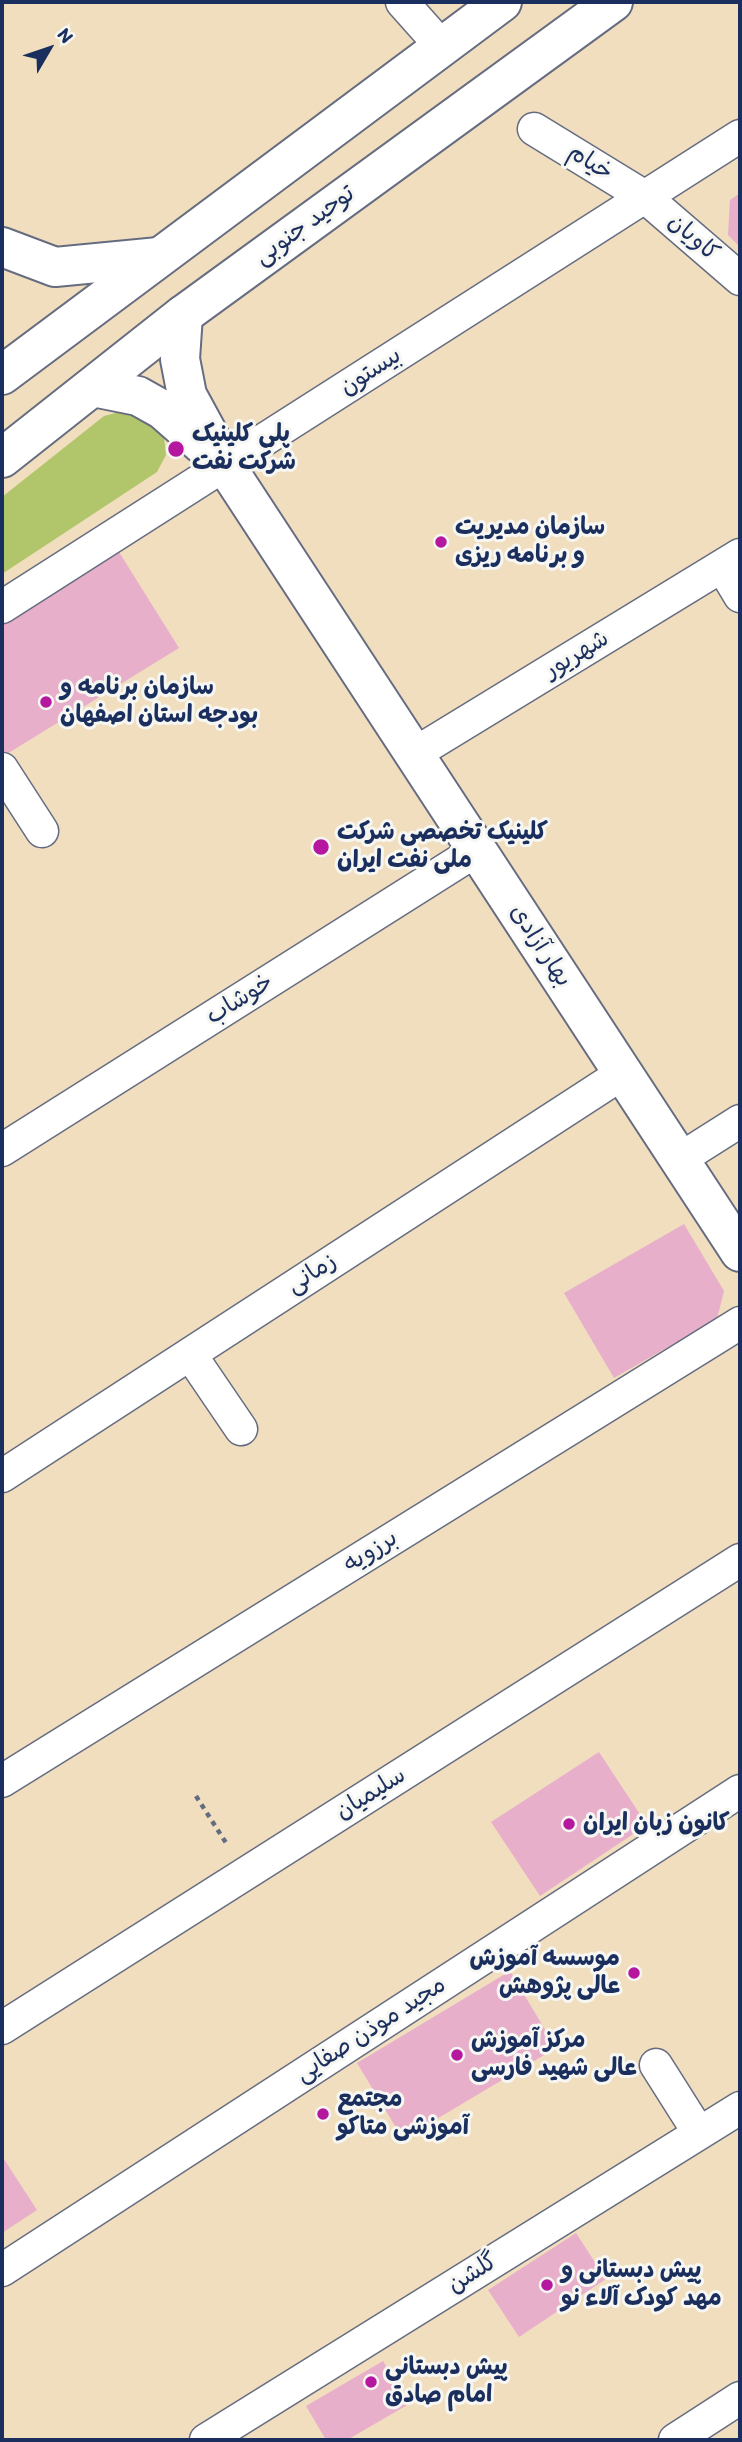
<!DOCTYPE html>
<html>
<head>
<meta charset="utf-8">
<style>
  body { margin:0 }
  #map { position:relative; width:742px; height:2442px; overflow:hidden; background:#f1debf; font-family:Itim,sans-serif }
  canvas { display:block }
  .frame { position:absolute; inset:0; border:4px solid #1b2f5e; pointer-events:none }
  .north { position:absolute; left:14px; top:14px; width:70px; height:70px; -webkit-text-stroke:5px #f6f6f2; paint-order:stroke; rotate:51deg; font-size:19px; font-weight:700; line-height:28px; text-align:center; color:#1b2f5e }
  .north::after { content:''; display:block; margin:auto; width:24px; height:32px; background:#1b2f5e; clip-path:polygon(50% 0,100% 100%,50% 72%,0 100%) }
</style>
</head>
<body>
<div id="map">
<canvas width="742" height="2442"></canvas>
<div class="frame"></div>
<div class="north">N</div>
</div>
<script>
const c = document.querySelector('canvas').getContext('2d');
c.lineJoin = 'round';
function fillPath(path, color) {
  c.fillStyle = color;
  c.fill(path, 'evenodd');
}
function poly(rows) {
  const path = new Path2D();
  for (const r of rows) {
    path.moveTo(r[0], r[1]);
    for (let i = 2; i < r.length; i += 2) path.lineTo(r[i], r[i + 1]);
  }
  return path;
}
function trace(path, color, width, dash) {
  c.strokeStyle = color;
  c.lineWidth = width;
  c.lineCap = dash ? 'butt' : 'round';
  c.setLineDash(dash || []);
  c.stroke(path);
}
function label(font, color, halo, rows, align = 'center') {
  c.font = font + ' Itim,"Playpen Sans Arabic",sans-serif';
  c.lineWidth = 6;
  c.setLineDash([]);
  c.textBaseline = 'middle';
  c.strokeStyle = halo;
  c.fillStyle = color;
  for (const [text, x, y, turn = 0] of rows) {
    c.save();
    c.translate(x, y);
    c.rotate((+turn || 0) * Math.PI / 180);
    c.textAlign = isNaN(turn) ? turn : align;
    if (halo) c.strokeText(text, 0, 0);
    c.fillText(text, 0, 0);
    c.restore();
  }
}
const green = poly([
  [127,410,150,420,164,437,166,455,157,472,2,574,2,497,104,416]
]);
const building = poly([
  [740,193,740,247,728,235,730,200],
  [119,552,179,648,2,757,2,622],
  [684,1224,724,1291,717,1319,614,1378,564,1293],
  [599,1752,647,1825,540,1896,491,1822],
  [510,1971,556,2048,403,2139,357,2063],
  [2,2156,37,2210,2,2233],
  [576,2233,606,2279,519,2337,488,2290],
  [383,2361,409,2404,347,2440,326,2440,306,2406]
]);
const path = poly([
  [196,1796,228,1846]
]);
const minor = poly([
  [402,2,442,47],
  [534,129,645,197,740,279],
  [722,566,740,596],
  [2,607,740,136],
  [414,754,740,555],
  [2,769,42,831],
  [2,1150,477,850],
  [680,1159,740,1121],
  [190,1354,241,1429],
  [2,1476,623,1073],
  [2,1781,740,1323],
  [2,2028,740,1560],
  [656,2065,699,2133],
  [2,2270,740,1791],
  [206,2440,740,2108],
  [675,2440,740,2398]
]);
const tertiary = poly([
  [2,247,55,267,159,257],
  [183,315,180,359,187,395,225,465,740,1252],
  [93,387,138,396,163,410,205,447]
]);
const secondary = poly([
  [2,375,502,2],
  [2,458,183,315,613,2]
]);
const markers = [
  [176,449,9,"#b5179e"],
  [441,542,7,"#b5179e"],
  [46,702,7,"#b5179e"],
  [321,847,9,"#b5179e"],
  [569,1824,7,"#b5179e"],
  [634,1973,7,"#b5179e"],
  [457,2055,7,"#b5179e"],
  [323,2114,7,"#b5179e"],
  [547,2285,7,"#b5179e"],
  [371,2382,7,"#b5179e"]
];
const streetNames = [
  ["خیام",590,163,32],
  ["توحید جنوبی",305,226,-36],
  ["کاویان",693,238,41],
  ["بیستون",371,372,-33],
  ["شهریور",577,655,-31],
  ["بهار آزادی",540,946,57],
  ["خوشاب",240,1000,-32],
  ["زمانی",312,1274,-33],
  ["برزویه",371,1552,-32],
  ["سلیمیان",371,1794,-32],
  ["مجید موذن صفایی",371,2030,-33],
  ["گلشن",473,2274,-32]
];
const poiNames = [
  ["پلی کلینیک",192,435],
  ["شرکت نفت",192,463],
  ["سازمان مدیریت",455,528],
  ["و برنامه ریزی",455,556],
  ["سازمان برنامه و",60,688],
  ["بودجه استان اصفهان",60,716],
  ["کلینیک تخصصی شرکت",337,833],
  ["ملی نفت ایران",337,861],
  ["کانون زبان ایران",583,1824],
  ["موسسه آموزش",620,1959,"right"],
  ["عالی پژوهش",620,1987,"right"],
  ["مرکز آموزش",471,2041],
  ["عالی شهید فارسی",471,2069],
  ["مجتمع",337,2100],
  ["آموزشی متاکو",337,2128],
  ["پیش دبستانی و",561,2271],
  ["مهد کودک آلاء نو",561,2299],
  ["پیش دبستانی",385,2368],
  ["امام صادق",385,2396]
];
fillPath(green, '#b1c66a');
fillPath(building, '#e8afcb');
trace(minor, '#666c80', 35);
trace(tertiary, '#666c80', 42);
trace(secondary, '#666c80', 42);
trace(path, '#666c80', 4.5, [5, 5]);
trace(minor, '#fff', 32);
trace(tertiary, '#fff', 38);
trace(secondary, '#fff', 38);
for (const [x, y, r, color] of markers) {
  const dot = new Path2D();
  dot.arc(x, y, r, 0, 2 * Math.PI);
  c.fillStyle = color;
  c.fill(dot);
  trace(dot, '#f6f6f2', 2.5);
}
label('24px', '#1b2f5e', '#f6f6f2', streetNames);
label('bold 24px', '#1b2f5e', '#f6f6f2', poiNames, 'left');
</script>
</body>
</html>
